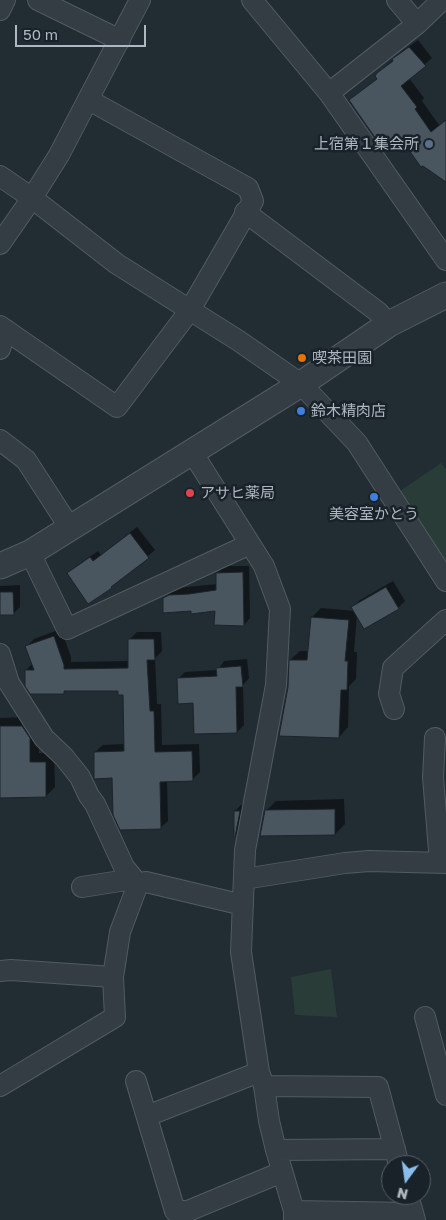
<!DOCTYPE html>
<html>
<head>
<meta charset="utf-8">
<style>
  body { margin:0 }
  #map { position:relative; width:446px; height:1220px; overflow:hidden; background:#212c33; font-family:"Golos Text",sans-serif }
  canvas { display:block }
  .north { position:absolute; left:381px; top:1155px; width:50px; height:50px; box-sizing:border-box; background:#1a2229; border:1px solid #555e66; border-radius:50%; rotate:194deg; font-size:14px; font-weight:700; line-height:20px; text-align:center; color:#aeb8c1 }
  .north::after { content:''; display:block; margin:auto; width:18px; height:22px; background:#89beec; clip-path:polygon(50% 0,100% 100%,50% 72%,0 100%) }
  .scale { position:absolute; left:15px; top:25px; width:131px; height:22px; box-sizing:border-box; border:2px solid #aeb8c1; border-top:0; padding-left:6px; font-size:15px; line-height:18px; white-space:nowrap; color:#aeb8c1; -webkit-text-stroke:4px #1a2229; paint-order:stroke }
</style>
</head>
<body>
<div id="map">
<canvas width="446" height="1220"></canvas>
<div class="north">N</div>
<div class="scale">50 m</div>
</div>
<script>
const c = document.querySelector('canvas').getContext('2d');
c.lineJoin = 'round';
function fillPath(path, color) {
  c.fillStyle = color;
  c.fill(path, 'evenodd');
}
function poly(rows) {
  const path = new Path2D();
  for (const r of rows) {
    path.moveTo(r[0], r[1]);
    for (let i = 2; i < r.length; i += 2) path.lineTo(r[i], r[i + 1]);
  }
  return path;
}
function trace(path, color, width, dash) {
  c.strokeStyle = color;
  c.lineWidth = width;
  c.lineCap = dash ? 'butt' : 'round';
  c.setLineDash(dash || []);
  c.stroke(path);
}
function label(font, color, halo, rows, align = 'center') {
  c.font = font + ' "Golos Text","Noto Sans JP",sans-serif';
  c.lineWidth = 5;
  c.setLineDash([]);
  c.textBaseline = 'middle';
  c.strokeStyle = halo;
  c.fillStyle = color;
  for (const [text, x, y, turn = 0] of rows) {
    c.save();
    c.translate(x, y);
    c.rotate((+turn || 0) * Math.PI / 180);
    c.textAlign = isNaN(turn) ? turn : align;
    if (halo) c.strokeText(text, 0, 0);
    c.fillText(text, 0, 0);
    c.restore();
  }
}
const green = poly([
  [441,463,446,469,446,568,397,493],
  [331,969,337,1017,295,1015,291,977]
]);
const shadow = poly([
  [418,40,432,58,409,78,424,98,422,101,439,125,446,120,446,180,403,140,350,100,378,78,386,66,401,52],
  [137,527,155,550,111,587,69,573,76,566,98,551,101,555],
  [224,566,249,566,250,618,244,625,216,610,192,610,164,598,171,591,177,588,218,584,217,573],
  [393,581,405,601,398,608,357,614,354,652,357,652,356,679,349,686,348,727,339,737,289,687,290,660,300,651,309,651,312,617,321,608,355,611,353,607,360,600],
  [20,585,20,607,13,614,0,614,0,586],
  [61,629,71,657,71,662,129,661,129,640,137,632,161,632,162,651,155,658,157,704,161,704,162,745,199,744,200,772,192,780,167,780,168,821,160,828,114,777,95,752,103,745,125,744,124,693,119,689,66,690,64,692,26,670,33,663,27,646,34,639],
  [247,659,249,678,243,685,244,725,237,732,195,701,178,679,185,672,218,670,224,661],
  [31,717,38,728,39,753,54,753,55,787,46,796,0,796,0,718],
  [344,799,345,824,335,834,266,811,276,801],
  [245,801,245,825,236,835,235,811]
]);
const building = poly([
  [409,47,426,66,401,86,417,107,415,109,431,132,446,120,446,182,423,166,421,167,403,142,398,145,397,143,385,152,349,100,377,79,375,76,377,73,393,61,392,59,409,47],
  [130,533,149,558,111,587,112,588,88,604,67,573,90,557,93,561,130,533],
  [243,572,244,626,214,625,215,611,191,614,191,611,163,613,163,598,169,595,189,594,216,590,216,573,243,572],
  [386,587,399,609,364,629,351,607,386,587],
  [0,592,13,592,14,615,0,615,0,592],
  [311,617,349,620,345,661,348,661,347,690,341,690,339,738,279,736,288,687,289,660,307,660,311,617],
  [54,636,64,665,64,669,128,668,128,639,154,639,155,660,147,660,150,711,154,711,155,752,192,751,193,781,160,782,161,829,120,830,113,815,112,778,94,779,94,752,124,751,123,695,118,695,118,691,64,691,64,694,30,694,25,686,25,670,34,670,25,646,54,636],
  [241,666,243,687,236,687,237,733,194,734,193,703,178,704,177,678,217,676,216,668,241,666],
  [0,726,22,726,30,738,30,762,46,762,46,797,0,798,0,726],
  [335,809,335,835,260,836,265,810,335,809],
  [234,811,240,811,235,837,234,837,234,811]
]);
const minor = poly([
  [38,0,120,40],
  [252,0,329,93,446,260],
  [397,0,417,24],
  [0,10,5,0],
  [329,93,417,24,442,0],
  [0,176,32,198,117,264,239,341,301,384,357,443,446,581],
  [245,212,378,312,389,324],
  [0,244,32,198,59,155,140,0],
  [0,326,117,407,190,310,253,201,248,188,89,100],
  [0,349,6,330],
  [0,440,26,460,70,528],
  [192,452,264,566,280,609,276,685,245,850,241,952,259,1072,264,1086,269,1121,276,1150,294,1211,294,1220],
  [30,553,67,629,250,544],
  [0,654,9,683,44,738,64,757,80,777,89,796,95,804,124,867,138,884],
  [394,709,389,694,393,668,446,620],
  [435,738,433,777,440,863],
  [244,879,345,863,369,861,446,863],
  [82,887,133,879],
  [0,971,11,970,113,977],
  [425,1017,446,1095],
  [136,1081,175,1211,188,1211,282,1172],
  [0,1086,115,1017,113,977,120,932,138,884,146,882,243,905],
  [264,1086,378,1087,399,1165],
  [147,1116,259,1072],
  [276,1150,395,1149],
  [408,1195,415,1220],
  [294,1211,413,1213]
]);
const tertiary = poly([
  [0,566,30,553,301,384,389,324,446,295]
]);
const markers = [
  [429,144,5,"#5c6f8a"],
  [302,358,5,"#e8710a"],
  [301,411,5,"#3f7fe0"],
  [190,493,5,"#e0444e"],
  [374,497,5,"#3f7fe0"]
];
const poiNames = [
  ["上宿第１集会所",419,144,"right"],
  ["喫茶田園",312,358],
  ["鈴木精肉店",311,411],
  ["アサヒ薬局",200,493],
  ["美容室かとう",374,514,"center"]
];
fillPath(green, '#293c38');
fillPath(shadow, '#0007');
fillPath(building, '#4a565f');
trace(building, '#1c242b', 1);
trace(minor, '#525b62', 22);
trace(tertiary, '#525b62', 27);
trace(minor, '#343d44', 20);
trace(tertiary, '#343d44', 25);
for (const [x, y, r, color] of markers) {
  const dot = new Path2D();
  dot.arc(x, y, r, 0, 2 * Math.PI);
  c.fillStyle = color;
  c.fill(dot);
  trace(dot, '#1a2229', 2);
}
label('15px', '#aeb8c1', '#1a2229', poiNames, 'left');
</script>
</body>
</html>
